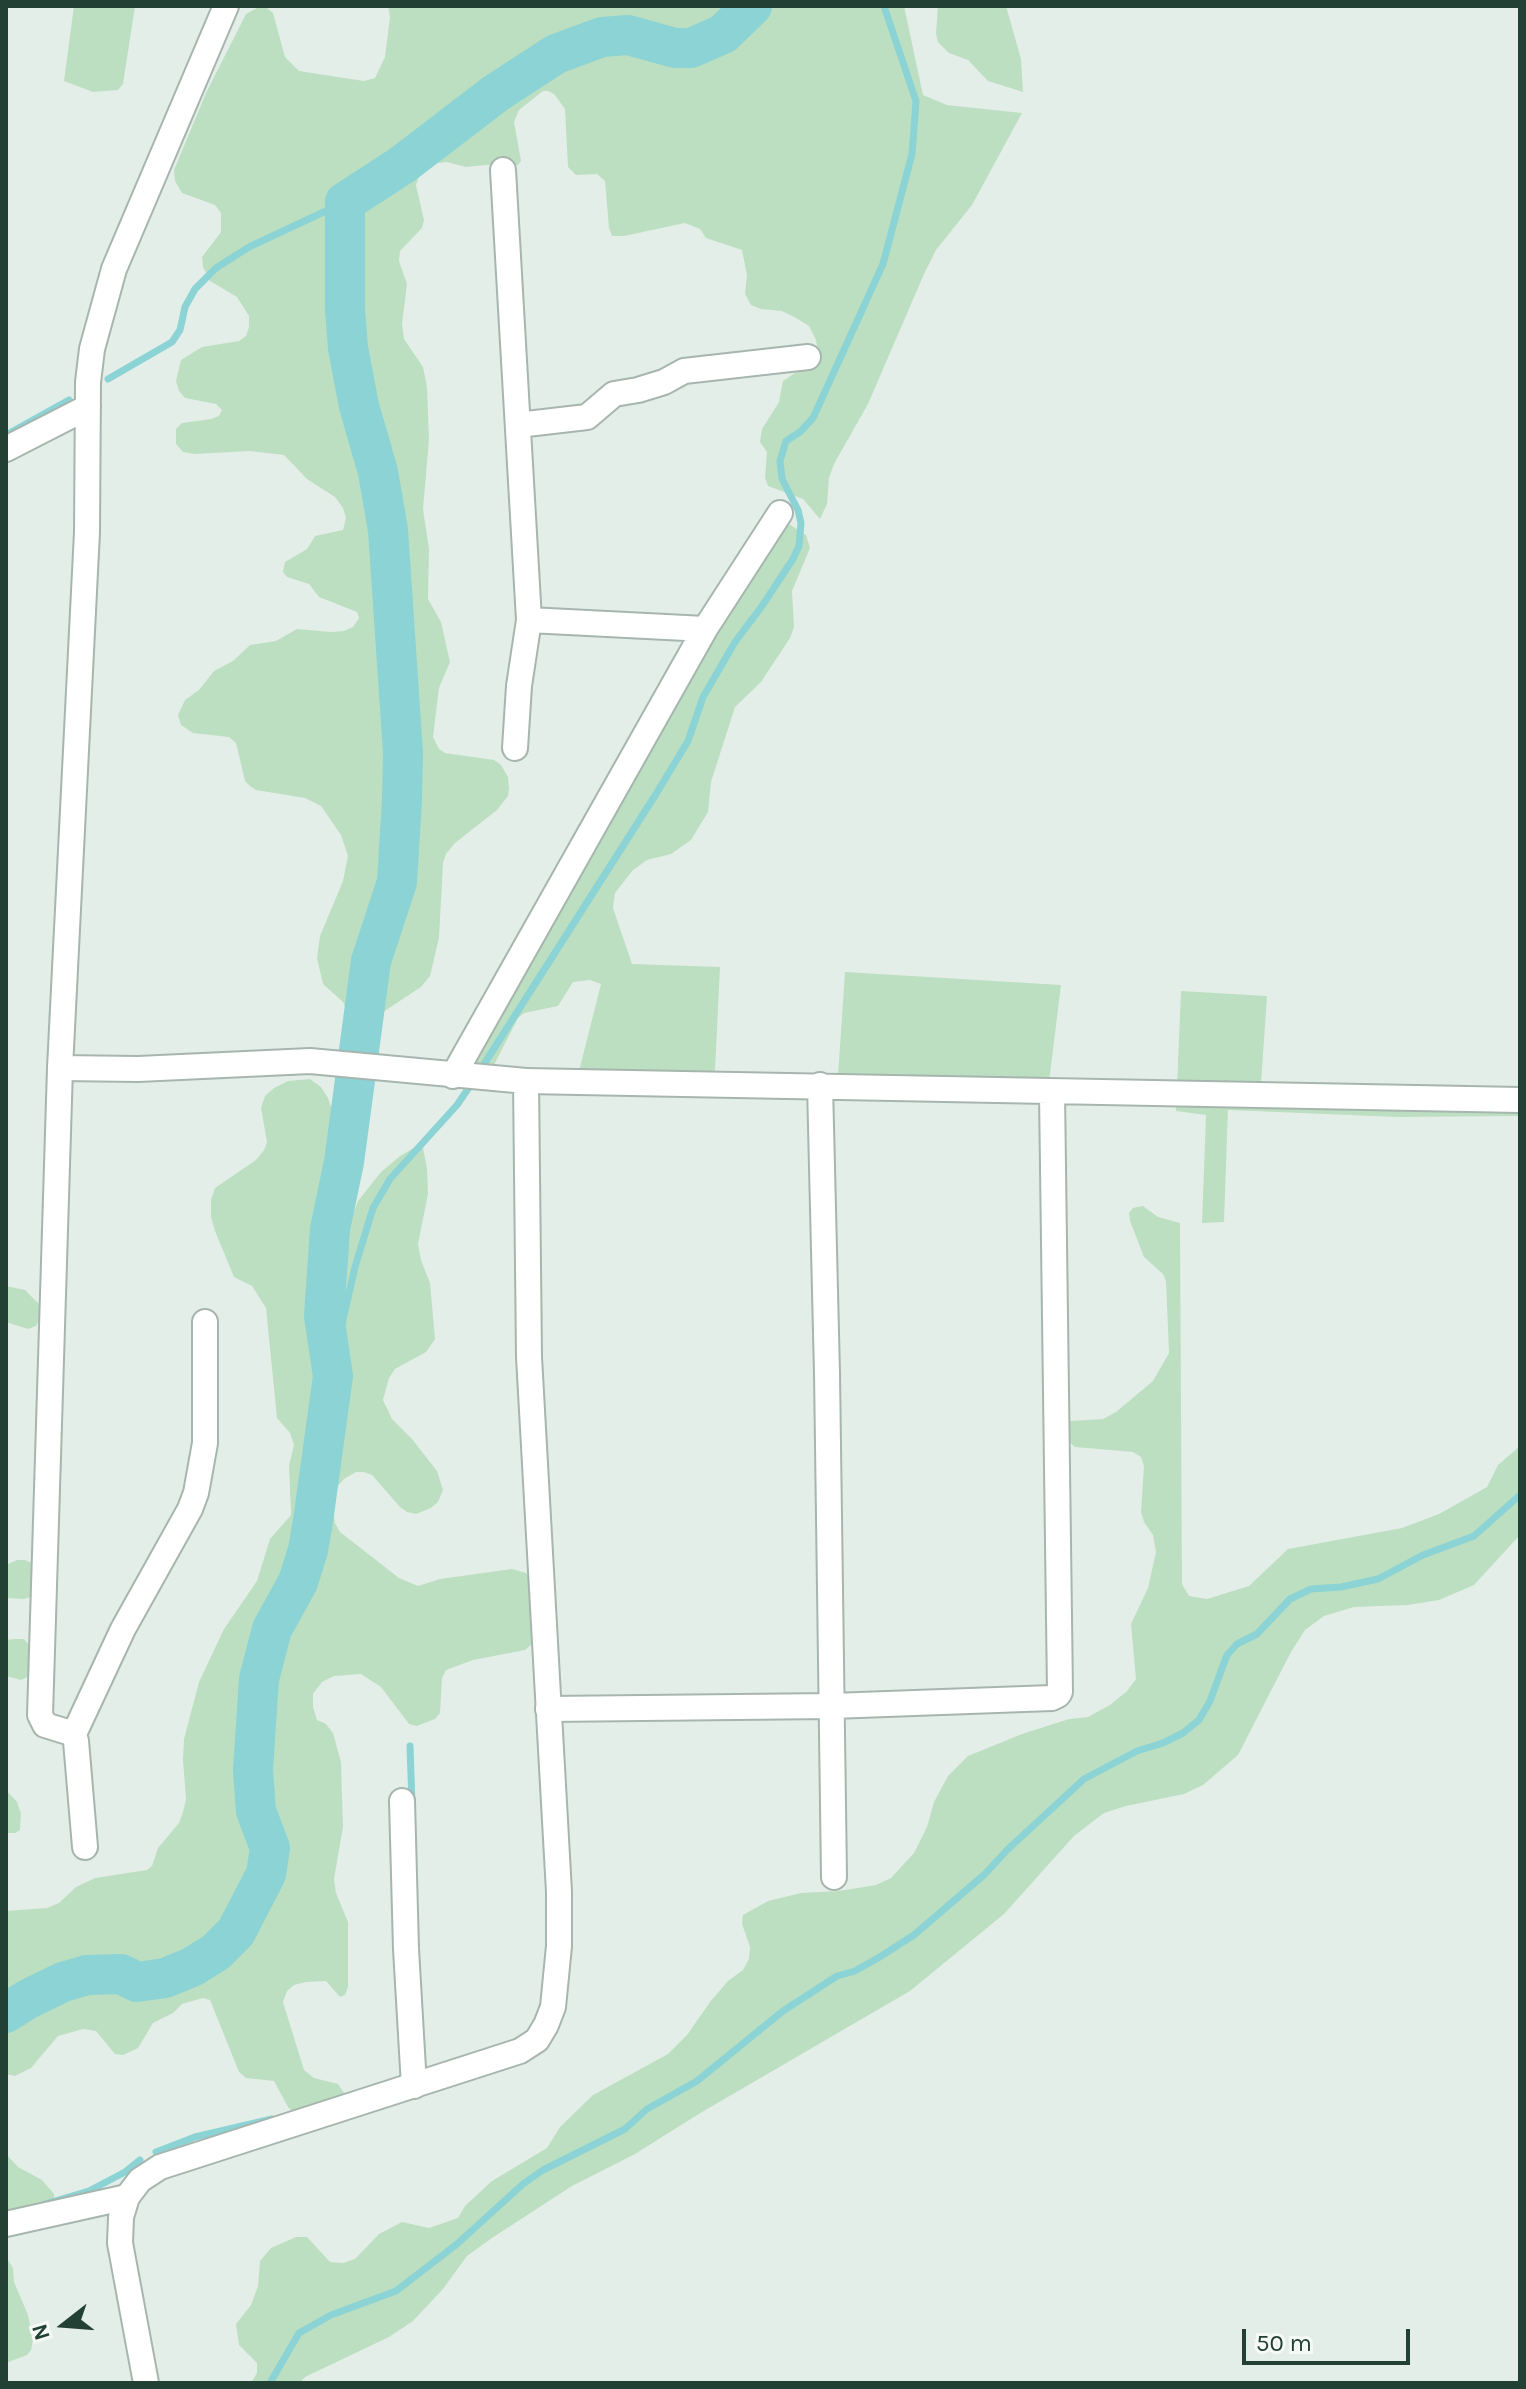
<!DOCTYPE html>
<html>
<head>
<meta charset="utf-8">
<style>
  body { margin:0 }
  #map { position:relative; width:1526px; height:2389px; overflow:hidden; background:#e4eee8; font-family:Karla,sans-serif }
  canvas { display:block }
  .frame { position:absolute; inset:0; border:8px solid #234034; pointer-events:none }
  .north { position:absolute; left:24px; top:2285px; width:80px; height:80px; -webkit-text-stroke:6px #f5faf7; paint-order:stroke; rotate:253deg; font-size:22px; font-weight:700; line-height:32px; text-align:center; color:#234034 }
  .north::after { content:''; display:block; margin:auto; width:28px; height:36px; background:#234034; clip-path:polygon(50% 0,100% 100%,50% 72%,0 100%) }
  .scale { position:absolute; left:1242px; top:2329px; width:168px; height:36px; box-sizing:border-box; border:4px solid #234034; border-top:0; padding-left:10px; font-size:24px; line-height:28px; white-space:nowrap; color:#234034; -webkit-text-stroke:6px #f5faf7; paint-order:stroke }
</style>
</head>
<body>
<div id="map">
<canvas width="1526" height="2389"></canvas>
<div class="frame"></div>
<div class="north">N</div>
<div class="scale">50 m</div>
</div>
<script>
const c = document.querySelector('canvas').getContext('2d');
c.lineJoin = 'round';
function fillPath(path, color) {
  c.fillStyle = color;
  c.fill(path, 'evenodd');
}
function poly(rows) {
  const path = new Path2D();
  for (const r of rows) {
    path.moveTo(r[0], r[1]);
    for (let i = 2; i < r.length; i += 2) path.lineTo(r[i], r[i + 1]);
  }
  return path;
}
function trace(path, color, width, dash) {
  c.strokeStyle = color;
  c.lineWidth = width;
  c.lineCap = dash ? 'butt' : 'round';
  c.setLineDash(dash || []);
  c.stroke(path);
}
const green = poly([
  [74,6,135,6,123,84,118,90,93,92,64,81],
  [388,6,904,6,923,95,947,105,1022,113,972,205,936,250,924,274,868,404,834,464,829,478,827,504,820,519,803,499,768,486,765,478,767,452,760,442,762,429,779,402,783,381,795,373,814,367,819,358,816,340,809,326,796,318,782,311,761,309,751,305,745,294,747,275,742,250,706,238,700,229,685,223,624,236,612,236,609,228,605,181,597,174,576,175,568,167,565,109,554,94,548,91,543,91,519,110,514,122,521,161,518,165,510,167,496,164,466,167,447,162,429,164,421,171,416,185,424,220,422,228,400,251,399,261,407,284,402,324,404,339,423,367,427,387,429,440,423,509,429,549,428,599,441,622,450,662,439,688,433,737,439,749,445,753,494,760,501,765,508,777,509,788,508,796,497,810,455,843,446,854,443,863,439,938,430,976,421,987,380,1014,373,1025,369,1038,364,1045,354,1047,351,1044,348,1014,343,1002,323,984,317,958,320,936,343,881,348,856,341,835,321,806,305,798,256,790,250,786,245,781,236,743,229,737,193,733,181,725,178,715,185,700,199,690,214,671,233,661,250,645,276,641,297,629,331,632,344,631,353,627,359,618,357,612,319,597,309,584,287,577,283,572,285,562,307,549,315,536,343,530,346,518,343,508,335,497,307,479,284,455,249,451,195,454,183,452,176,444,176,429,182,423,211,419,219,416,222,410,216,404,185,398,179,391,176,381,181,360,202,347,239,341,246,336,249,327,249,316,237,297,210,281,203,267,202,257,221,232,221,213,215,205,182,193,175,181,174,170,206,93,246,14,257,8,267,8,273,13,285,57,299,71,364,81,375,78,385,57,390,17],
  [938,6,1006,6,1021,59,1023,92,988,81,968,60,949,53,938,42,936,34],
  [789,524,806,535,810,548,792,591,794,627,790,638,761,682,735,707,711,782,708,812,691,840,671,854,647,860,633,870,615,893,613,908,632,964,720,967,715,1071,579,1071,601,984,590,980,573,982,558,1006,524,1013,518,1018,494,1065,489,1067,469,1060,649,733,782,526],
  [845,972,1061,985,1049,1082,838,1076],
  [1181,991,1267,996,1261,1084,1520,1090,1520,1116,1398,1117,1228,1110,1224,1222,1202,1223,1206,1115,1176,1111],
  [310,1079,321,1087,328,1098,338,1128,339,1146,331,1174,333,1202,339,1215,349,1217,353,1214,358,1201,381,1172,400,1156,422,1143,427,1168,428,1194,418,1244,421,1260,430,1283,435,1339,426,1352,395,1369,389,1378,383,1400,392,1419,412,1439,437,1471,443,1490,438,1502,431,1508,416,1514,407,1512,400,1507,372,1475,364,1472,356,1472,344,1479,336,1488,332,1498,335,1523,340,1532,399,1578,418,1586,440,1579,512,1569,526,1573,533,1583,538,1639,525,1650,473,1660,446,1670,442,1678,440,1713,435,1719,417,1726,409,1724,381,1687,361,1674,334,1676,322,1682,313,1694,313,1707,317,1720,326,1724,333,1733,341,1762,343,1827,334,1879,336,1893,348,1922,348,1987,345,1995,340,1997,326,1981,306,1982,294,1985,287,1991,283,2002,304,2070,314,2078,338,2084,344,2093,343,2104,296,2116,288,2107,274,2081,246,2078,239,2072,210,2000,203,1998,182,2004,173,2013,153,2023,138,2048,123,2055,115,2054,96,2031,83,2029,58,2036,31,2068,15,2076,6,2074,6,1911,47,1908,59,1903,76,1887,95,1878,147,1870,152,1866,158,1848,179,1823,183,1812,186,1799,183,1760,184,1739,199,1682,224,1629,257,1581,270,1539,291,1515,289,1465,294,1445,290,1433,277,1418,266,1308,252,1286,234,1277,215,1231,211,1217,211,1200,215,1188,256,1160,264,1150,267,1142,261,1108,265,1096,274,1088,288,1081],
  [1143,1206,1158,1217,1180,1223,1182,1584,1189,1596,1207,1599,1249,1586,1288,1549,1402,1528,1439,1514,1487,1487,1498,1465,1520,1446,1520,1535,1474,1585,1439,1600,1408,1605,1354,1607,1324,1616,1305,1630,1291,1652,1238,1755,1203,1785,1184,1794,1126,1806,1104,1813,1074,1836,1004,1914,910,1991,702,2112,635,2154,572,2186,492,2238,467,2256,443,2289,413,2321,389,2337,305,2377,300,2383,251,2383,257,2373,257,2363,239,2345,236,2324,251,2305,258,2286,260,2261,271,2248,296,2237,307,2237,330,2262,343,2263,355,2259,379,2234,402,2222,429,2228,458,2218,465,2206,492,2181,547,2148,560,2127,593,2095,668,2054,687,2035,710,2002,728,1981,743,1970,749,1959,750,1947,742,1924,743,1915,768,1901,801,1893,839,1891,876,1885,891,1878,914,1853,927,1827,934,1802,948,1776,968,1756,1022,1734,1069,1719,1088,1717,1110,1705,1127,1691,1136,1679,1131,1624,1148,1588,1156,1552,1153,1535,1144,1522,1141,1512,1144,1466,1141,1457,1133,1452,1075,1447,1063,1436,1066,1423,1071,1421,1103,1419,1116,1412,1153,1381,1169,1353,1166,1281,1163,1274,1144,1257,1130,1221,1129,1213,1133,1208],
  [6,1286,25,1290,41,1306,43,1312,36,1326,28,1329,6,1322],
  [17,1560,25,1560,34,1564,33,1596,24,1599,6,1598,6,1565],
  [14,1639,24,1639,33,1650,29,1676,21,1680,6,1676,6,1640],
  [6,1790,17,1802,21,1814,20,1830,15,1833,6,1833],
  [6,2154,18,2167,42,2180,54,2194,54,2201,6,2214],
  [6,2257,13,2268,14,2282,28,2315,33,2340,31,2350,27,2355,6,2363]
]);
const stream = poly([
  [108,379,172,342,180,330,185,307,195,289,216,268,249,247,345,202],
  [6,435,69,400],
  [479,1072,656,794,688,741,703,697,735,642,762,606,793,559,799,546,801,523,798,510,782,479,780,461,786,441,800,432,813,418,883,264,912,154,916,101,884,6],
  [333,1376,339,1337,355,1267,373,1208,390,1179,457,1105,472,1083],
  [410,1746,412,1804],
  [156,2152,195,2137,272,2119],
  [45,2204,89,2191,125,2172,140,2160],
  [270,2383,299,2333,331,2315,396,2291,457,2244,523,2184,543,2170,625,2129,647,2109,697,2081,783,2011,837,1976,855,1971,878,1958,914,1935,985,1874,1007,1850,1084,1779,1137,1751,1163,1743,1183,1733,1199,1720,1210,1701,1227,1655,1237,1644,1257,1634,1290,1599,1311,1589,1341,1587,1378,1579,1423,1555,1474,1536,1520,1495]
]);
const river = poly([
  [6,2013,28,1999,63,1982,87,1975,121,1974,137,1982,165,1978,192,1967,216,1952,236,1932,266,1874,270,1848,256,1811,253,1770,259,1679,272,1629,298,1582,308,1550,313,1521,333,1376,324,1316,330,1229,344,1162,371,961,397,882,402,800,403,753,388,530,378,472,359,406,348,348,345,309,345,202,402,165,496,93,556,54,602,37,628,35,675,48,691,48,723,34,752,6]
]);
const minor = poly([
  [503,170,529,620,519,686,515,748],
  [518,425,587,417,614,394,638,390,664,382,684,371,808,357],
  [529,620,705,629],
  [60,1068,40,1715,45,1725,74,1734],
  [453,1076,705,629,780,513],
  [526,1081,1520,1100],
  [820,1085,827,1373,834,1877],
  [548,1709,832,1706,1052,1698,1058,1695,1060,1692,1052,1092],
  [402,1801,406,1949,414,2086],
  [85,1847,76,1741,74,1734,123,1629,190,1509,196,1493,205,1443,205,1322],
  [6,2224,127,2197]
]);
const tertiary = poly([
  [6,449,88,407],
  [146,2383,120,2243,121,2217,127,2197,140,2180,160,2167,520,2051,537,2040,546,2025,553,2007,559,1946,559,1892,529,1357,526,1081,310,1061,138,1069,60,1068,87,532,88,382,92,349,114,269,226,6]
]);
fillPath(green, '#bddfc1');
trace(stream, '#8bd3d4', 7);
trace(river, '#8bd3d4', 40);
trace(minor, '#a6b6ae', 28);
trace(tertiary, '#a6b6ae', 28);
trace(minor, '#fff', 24);
trace(tertiary, '#fff', 24);
</script>
</body>
</html>
